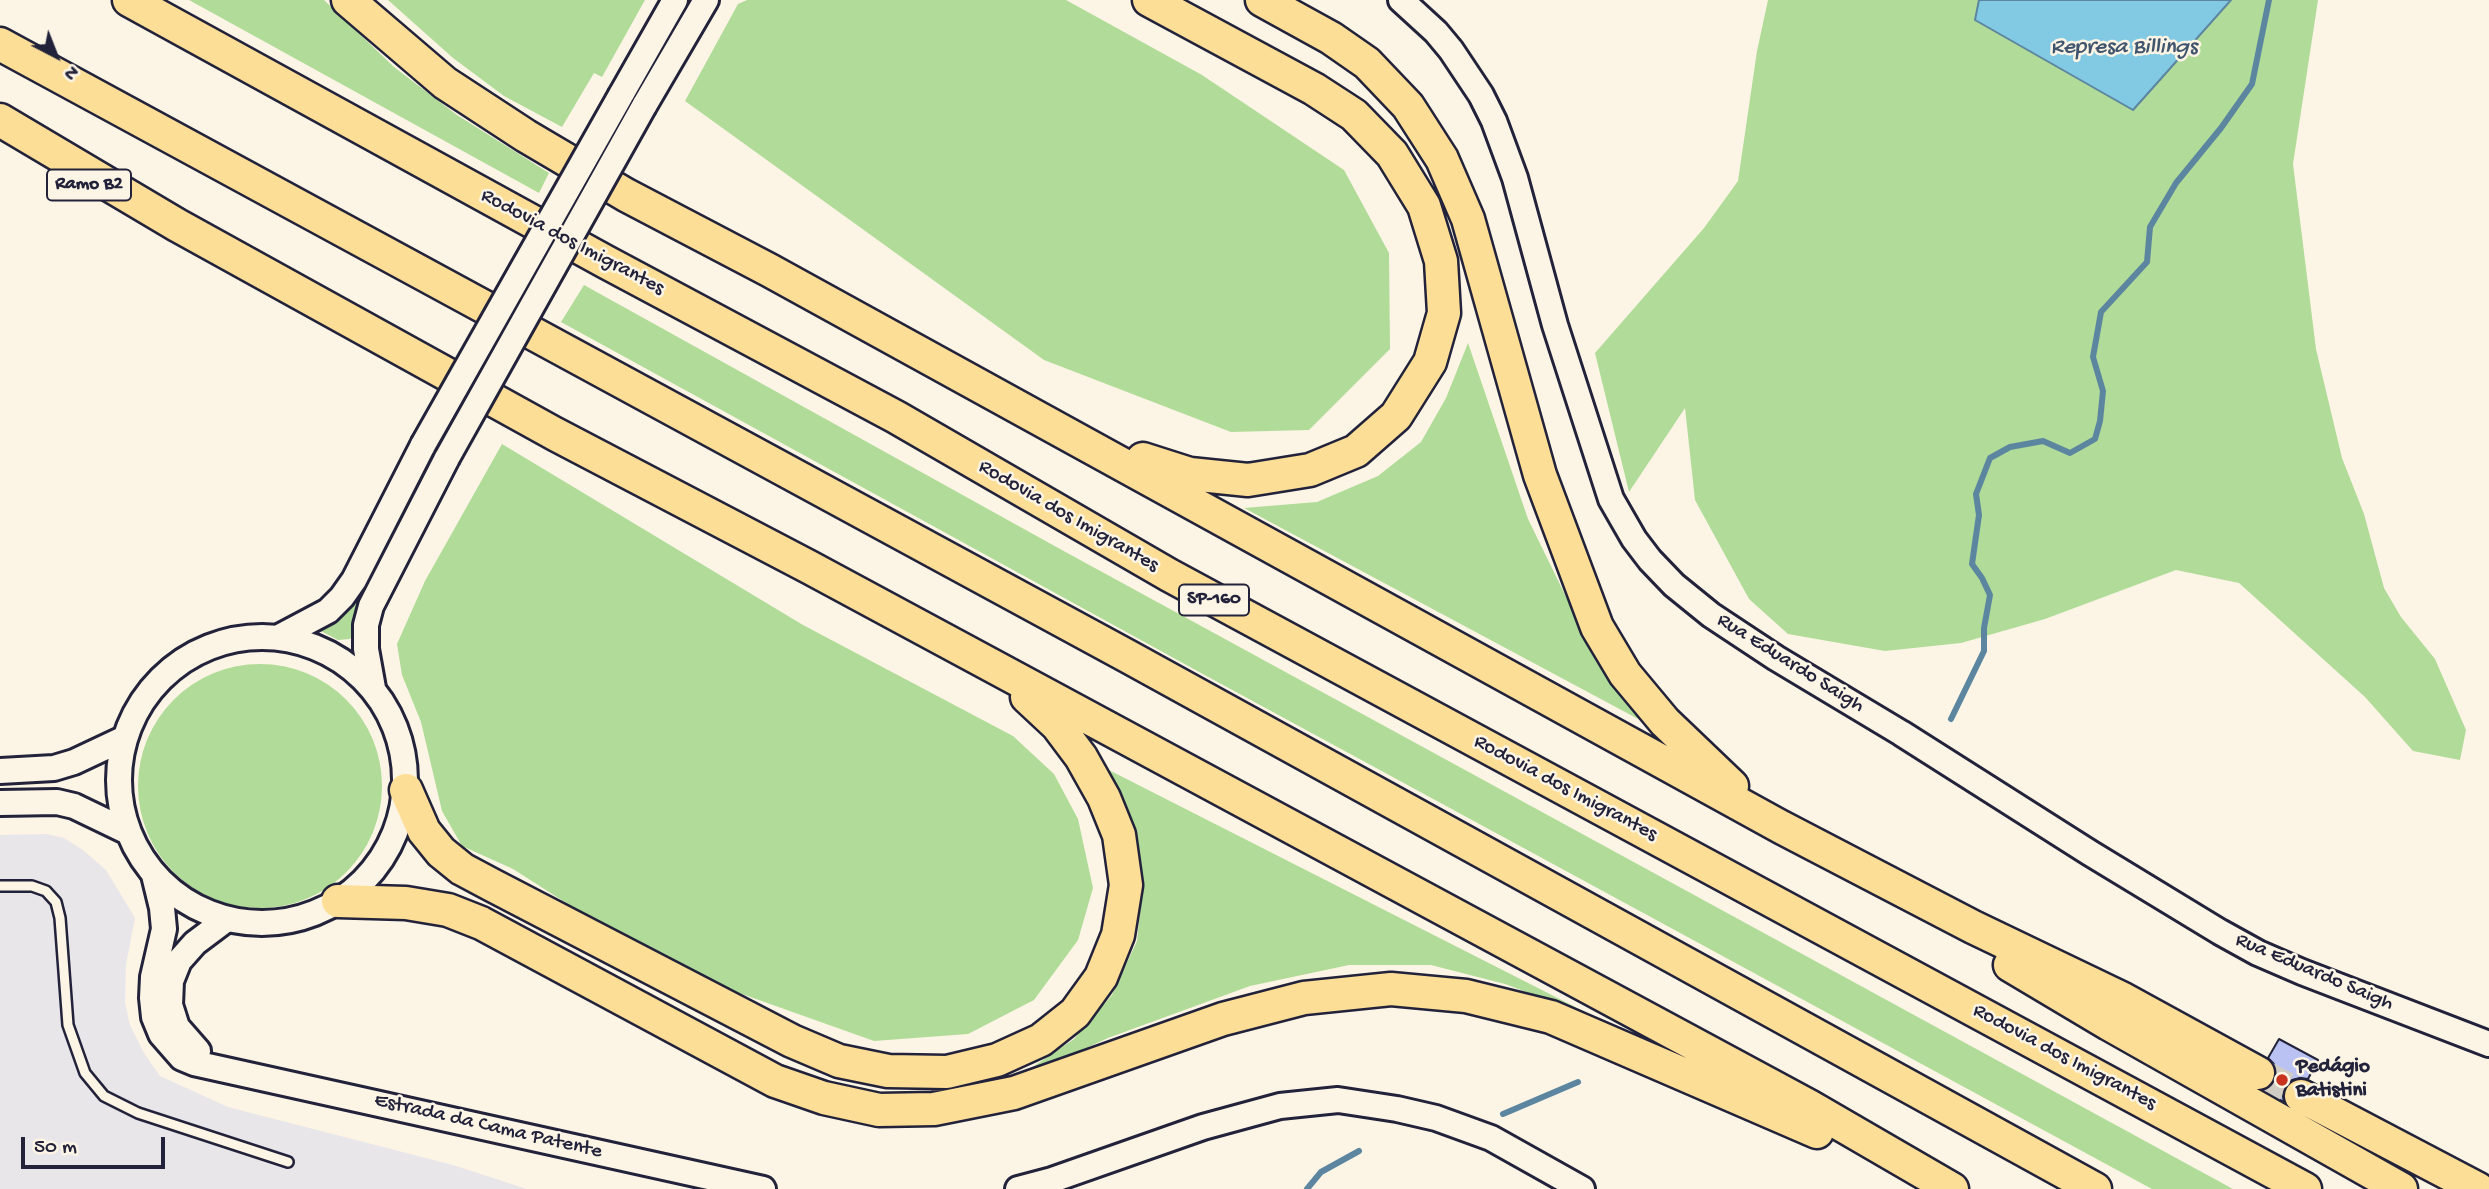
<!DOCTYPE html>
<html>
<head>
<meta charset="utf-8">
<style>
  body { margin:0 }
  #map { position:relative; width:2489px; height:1189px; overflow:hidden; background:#fcf5e5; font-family:"Gochi Hand",sans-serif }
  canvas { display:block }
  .north { position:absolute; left:21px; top:21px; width:70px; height:70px; -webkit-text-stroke:5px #fcf5e5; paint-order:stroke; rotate:138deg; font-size:19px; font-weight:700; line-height:28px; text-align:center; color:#22223b }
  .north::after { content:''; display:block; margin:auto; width:24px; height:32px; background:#22223b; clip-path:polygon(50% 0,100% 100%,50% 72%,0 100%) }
  .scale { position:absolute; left:21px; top:1137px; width:144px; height:32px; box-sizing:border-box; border:4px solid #22223b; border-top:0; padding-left:9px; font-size:21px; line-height:24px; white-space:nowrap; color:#22223b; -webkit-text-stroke:5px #fcf5e5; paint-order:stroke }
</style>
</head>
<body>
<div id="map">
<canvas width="2489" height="1189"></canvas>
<div class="north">N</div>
<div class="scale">50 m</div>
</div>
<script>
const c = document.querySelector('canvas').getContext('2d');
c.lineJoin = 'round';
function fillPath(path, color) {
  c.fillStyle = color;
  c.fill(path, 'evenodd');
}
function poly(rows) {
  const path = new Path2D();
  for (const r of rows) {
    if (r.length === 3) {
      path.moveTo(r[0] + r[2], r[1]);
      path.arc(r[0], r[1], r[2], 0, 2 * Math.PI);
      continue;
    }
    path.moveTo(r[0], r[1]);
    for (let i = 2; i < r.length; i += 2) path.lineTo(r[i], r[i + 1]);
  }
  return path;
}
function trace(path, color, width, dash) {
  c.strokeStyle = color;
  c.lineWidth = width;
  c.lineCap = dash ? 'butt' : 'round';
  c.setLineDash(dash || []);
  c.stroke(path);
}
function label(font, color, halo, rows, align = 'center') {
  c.font = font + ' "Gochi Hand",sans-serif';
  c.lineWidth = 5;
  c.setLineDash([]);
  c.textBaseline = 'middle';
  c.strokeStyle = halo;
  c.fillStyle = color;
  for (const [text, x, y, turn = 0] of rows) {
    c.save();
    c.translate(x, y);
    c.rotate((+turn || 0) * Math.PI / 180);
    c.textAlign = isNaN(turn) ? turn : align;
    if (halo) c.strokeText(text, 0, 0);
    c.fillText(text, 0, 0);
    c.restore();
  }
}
const built = poly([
  [47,834,64,838,83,850,106,870,135,918,126,965,125,1003,130,1025,144,1053,160,1076,228,1107,453,1165,527,1189,0,1189,0,835]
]);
const green = poly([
  [189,0,324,0,394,67,457,115,549,173,539,193],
  [388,0,645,0,602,77,594,73,562,127,504,96,453,58],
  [747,0,1066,0,1202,75,1344,170,1389,253,1390,349,1309,430,1231,432,1044,360,685,101,738,4],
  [1768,0,1979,0,1976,21,2133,109,2231,0,2318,0,2293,164,2316,349,2342,458,2364,514,2384,588,2401,617,2435,659,2466,730,2460,760,2413,751,2365,697,2239,583,2176,570,2045,619,1961,643,1885,651,1788,634,1749,599,1695,500,1685,408,1629,492,1595,353,1704,228,1738,181,1757,51],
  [584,285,1060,549,2233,1189,2152,1189,1201,673,561,322],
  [1468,343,1528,519,1593,652,1640,720,1244,508,1317,502,1378,476,1421,442,1446,398],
  [502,444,803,625,1013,736,1054,774,1078,819,1093,888,1078,940,1034,1000,968,1034,874,1041,728,989,621,938,513,869,462,846,442,811,421,722,402,675,397,644,425,581],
  [358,591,362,593,356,614,354,633,350,639,338,640,315,628],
  [260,786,122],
  [1101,766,1599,1019,1505,984,1431,965,1349,965,1250,986,1108,1038,1034,1072,1021,1075,1074,1039,1112,995,1137,941,1142,890,1134,840]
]);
const water = poly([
  [1979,0,2231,0,2133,110,1975,20,1979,0]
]);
const stream = poly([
  [1951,719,1984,651,1984,628,1990,595,1982,578,1972,564,1979,515,1976,494,1990,458,2010,447,2043,441,2070,453,2095,439,2100,421,2103,391,2093,357,2101,312,2147,262,2150,227,2176,183,2221,128,2252,84,2269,0],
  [1503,1114,1578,1082],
  [1307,1189,1321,1172,1359,1151]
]);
const building = poly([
  [2279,1039,2318,1060,2308,1079,2300,1078,2292,1080,2285,1087,2283,1096,2284,1102,2263,1090,2274,1081,2276,1072,2274,1064,2268,1058,2279,1039]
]);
const highwayTunnel = poly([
  [2258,1073,2301,1096]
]);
const lane = poly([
  [0,886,32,886,46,891,56,902,60,918,68,1025,85,1073,104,1096,138,1113,288,1162]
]);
const secondary = poly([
  [1401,0,1436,32,1451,50,1481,95,1494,121,1515,178,1555,325,1611,499,1634,539,1650,560,1674,585,1711,615,1776,658,1901,733,2090,853,2220,932,2258,953,2302,972,2489,1044],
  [621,95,675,0],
  [644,106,706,0],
  [279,637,328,611,342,597,354,580,423,445],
  [262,780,143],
  [373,688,366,649,366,625,371,606,447,458],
  [0,771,54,768,74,762,125,738],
  [0,803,57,802,74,806,128,832],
  [154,875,162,908,164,929,153,977,152,998,154,1017,161,1034,182,1058,194,1063,763,1189],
  [198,1051,177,1027,170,1005,171,981,179,961,195,943,227,919],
  [1018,1189,1052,1180,1203,1127,1280,1106,1338,1100,1397,1109,1436,1118,1491,1138,1582,1189]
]);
const highway = poly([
  [129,0,606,262,896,417,1169,575,2305,1189],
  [348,0,445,83,526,136,626,195,769,270,1781,827,1973,927,2123,999,2258,1073],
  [1262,0,1331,38,1367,63,1408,106,1442,159,1468,219,1540,475,1597,627,1625,674,1665,722,1732,786],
  [0,44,1129,657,2095,1189],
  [0,120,177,225,555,434,809,567,1809,1106,1952,1189],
  [1143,459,1190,474,1248,480,1310,470,1356,451,1396,416,1430,362,1444,313,1441,261,1424,206,1392,154,1354,115,1314,89,1149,0],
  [406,790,424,831,441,852,462,869,492,885,792,1041,839,1061,888,1071,947,1072,997,1060,1041,1040,1075,1013,1101,977,1118,935,1126,885,1119,835,1104,798,1081,757,1057,725,1027,697],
  [338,901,406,903,448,910,481,923,775,1081,824,1098,879,1110,934,1109,1014,1093,1223,1019,1304,998,1391,989,1466,996,1551,1017,1817,1132],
  [2010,965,2109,1024,2401,1189],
  [2301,1096,2478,1189]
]);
const secondaryBridge = poly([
  [423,445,621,95],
  [447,458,644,106]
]);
const markers = [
  [2282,1080,7,"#c8321e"]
];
const shields = [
  [89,185,84],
  [1214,600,70]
];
const shieldNames = [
  ["Ramo B2",89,185],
  ["SP-160",1214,600]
];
const streetNames = [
  ["Rodovia dos Imigrantes",572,243,28],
  ["Rodovia dos Imigrantes",1068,517,30],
  ["Rua Eduardo Saigh",1790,664,32],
  ["Rodovia dos Imigrantes",1565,789,28],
  ["Rua Eduardo Saigh",2314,973,23],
  ["Rodovia dos Imigrantes",2064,1058,28],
  ["Estrada da Cama Patente",488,1127,13]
];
const poiNames = [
  ["Pedágio",2296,1068],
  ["Batistini",2296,1092]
];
const waterNames = [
  ["Represa Billings",2124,48]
];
fillPath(built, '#e8e6e9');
fillPath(green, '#b1db98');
fillPath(water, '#82c9e3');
trace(water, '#5c86a0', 2);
trace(stream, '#5c86a0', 6);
fillPath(building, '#b9c2f3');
trace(building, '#22223b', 2);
trace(highwayTunnel, '#d0cbc3', 32, [32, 16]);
trace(lane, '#22223b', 14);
trace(secondary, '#22223b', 30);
trace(highway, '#22223b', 37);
trace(lane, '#fcf5e5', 9);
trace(secondary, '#fcf5e5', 24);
trace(highway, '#fdde96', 32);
trace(secondaryBridge, '#22223b', 30, []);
trace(secondaryBridge, '#fcf5e5', 24);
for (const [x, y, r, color] of markers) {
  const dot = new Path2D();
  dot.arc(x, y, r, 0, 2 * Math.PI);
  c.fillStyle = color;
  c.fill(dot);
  trace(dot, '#fcf5e5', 2.5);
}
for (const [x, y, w] of shields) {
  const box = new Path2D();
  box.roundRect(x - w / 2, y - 15.5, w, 31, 5);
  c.fillStyle = '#fcf5e5';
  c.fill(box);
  trace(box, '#22223b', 2);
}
label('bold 19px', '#22223b', null, shieldNames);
label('21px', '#22223b', '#fcf5e5', streetNames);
label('bold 21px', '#22223b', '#fcf5e5', poiNames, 'left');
label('italic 23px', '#3f546d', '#fcf5e5', waterNames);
</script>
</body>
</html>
